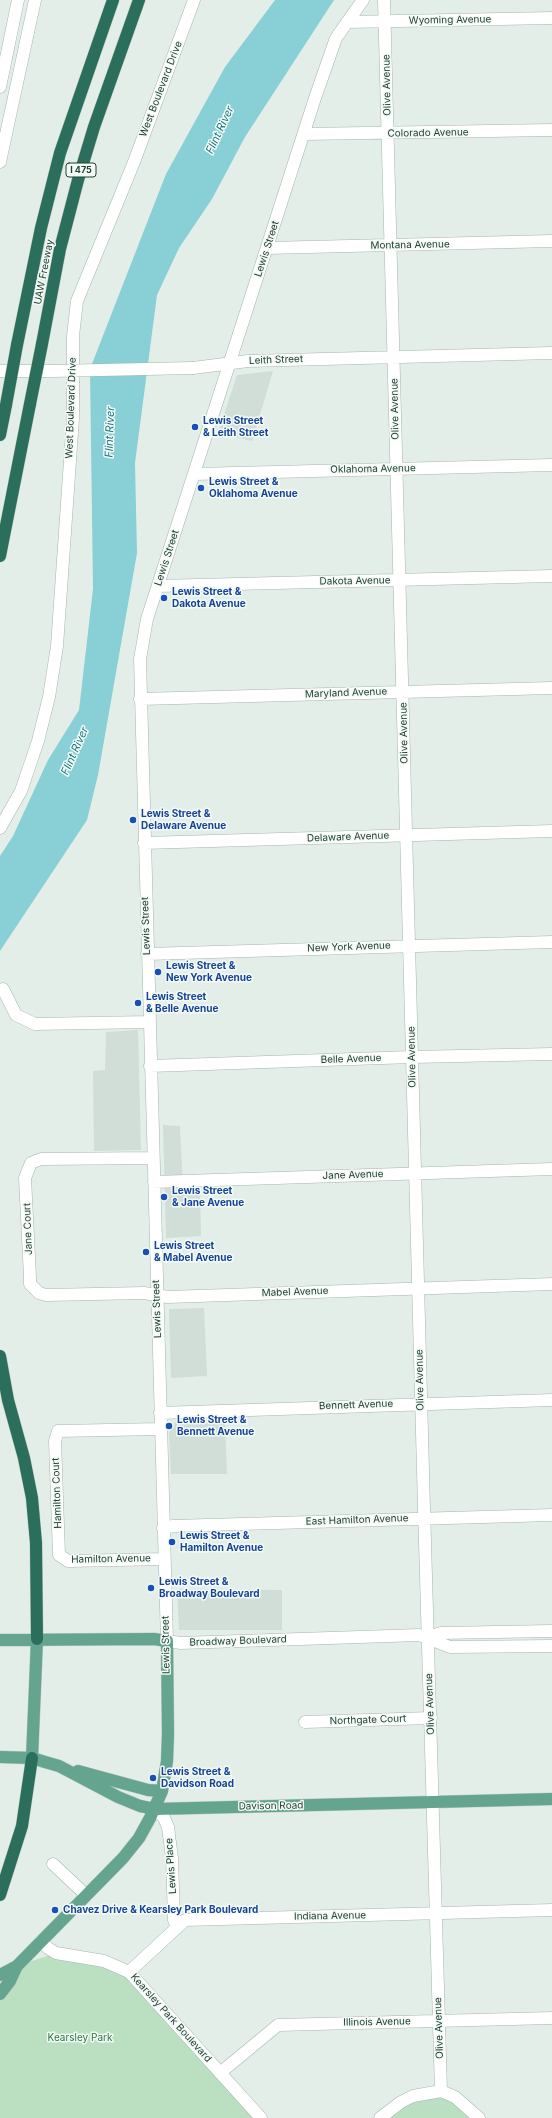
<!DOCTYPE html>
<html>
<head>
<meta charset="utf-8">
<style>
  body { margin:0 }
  canvas { display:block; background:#e3eee8 }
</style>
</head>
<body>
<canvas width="552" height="2118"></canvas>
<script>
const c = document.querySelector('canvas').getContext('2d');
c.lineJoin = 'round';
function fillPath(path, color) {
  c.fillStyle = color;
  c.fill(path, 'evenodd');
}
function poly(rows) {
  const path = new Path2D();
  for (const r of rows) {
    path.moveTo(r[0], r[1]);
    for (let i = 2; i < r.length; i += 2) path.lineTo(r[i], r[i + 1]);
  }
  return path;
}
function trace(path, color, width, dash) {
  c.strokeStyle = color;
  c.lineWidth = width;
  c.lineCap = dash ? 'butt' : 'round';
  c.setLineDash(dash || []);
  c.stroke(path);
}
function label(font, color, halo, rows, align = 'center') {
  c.font = font + ' Inter,sans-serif';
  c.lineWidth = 3;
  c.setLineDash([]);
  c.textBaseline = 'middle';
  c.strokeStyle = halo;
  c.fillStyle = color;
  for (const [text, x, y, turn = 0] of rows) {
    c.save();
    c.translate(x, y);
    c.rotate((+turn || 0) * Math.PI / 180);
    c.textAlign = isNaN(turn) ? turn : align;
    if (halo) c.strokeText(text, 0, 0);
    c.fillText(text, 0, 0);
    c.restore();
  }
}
const built = poly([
  [273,371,252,441,218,433,237,375],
  [138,1030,141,1150,94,1151,93,1071,105,1070,106,1032],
  [163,1125,180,1126,183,1190,200,1190,201,1236,166,1238],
  [204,1308,207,1376,171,1378,169,1309],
  [225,1422,227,1474,171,1474,169,1432,175,1423],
  [177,1589,282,1590,282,1630,179,1630]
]);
const green = poly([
  [56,1953,113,1963,261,2118,0,2118,0,1994,17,1966],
  [441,2091,479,2118,380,2118,401,2102]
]);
const water = poly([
  [275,0,334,0,245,137,212,199,179,248,157,295,135,463,137,553,98,775,87,820,0,951,0,856,13,836,48,760,79,710,93,589,90,369,166,174,225,67]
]);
const minor = poly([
  [363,0,336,38,315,98,147,619,140,659,167,1641,181,1643,419,1635,450,1647,552,1646],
  [384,0,424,1508,441,2091],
  [347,22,552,18],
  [0,87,18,0],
  [304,134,552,130],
  [0,162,35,0],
  [268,248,552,241],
  [193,368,248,361,552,353],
  [0,371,53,371],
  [195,474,552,465],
  [158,586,552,576],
  [140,699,552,688],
  [0,828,21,791,38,741,49,697,57,646,73,418,73,336,77,301,134,162,194,0],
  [144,843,552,831],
  [147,954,552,942],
  [3,989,16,1015,35,1024,149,1022],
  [150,1066,412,1057,552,1054],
  [153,1158,41,1159,31,1163,25,1178,30,1277,30,1284,39,1293,46,1295,144,1293,168,1297,552,1284],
  [154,1182,552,1169],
  [160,1413,552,1400],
  [160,1429,58,1431,55,1441,59,1555,68,1561,164,1559],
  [163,1528,173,1526,552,1515],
  [428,1637,441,1633,552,1631],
  [305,1722,431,1718],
  [155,1809,164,1818,168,1827,172,1858,174,1920,177,1928],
  [53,1864,86,1895],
  [41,1941,48,1948,56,1953,104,1961,129,1972,261,2118],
  [129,1972,185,1920,552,1910],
  [220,2073,278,2025,552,2018],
  [380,2118,401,2102,413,2096,441,2091,455,2097,479,2118]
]);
const major = poly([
  [0,1640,154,1639,167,1641,168,1734,167,1761,162,1791,150,1818,139,1838,123,1858,17,1966,0,1975],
  [0,1757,32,1758,45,1762,59,1766,118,1797,140,1806,155,1809,552,1799],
  [32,1758,37,1639],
  [78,1771,148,1790,162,1791],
  [0,1994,10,1981,17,1966]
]);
const highway = poly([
  [42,344,60,249,78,180,94,127,139,0],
  [17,345,41,228,60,153,113,0],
  [0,435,6,405],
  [0,556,30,404],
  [0,1356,8,1400,24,1458,32,1498,36,1543,37,1639],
  [0,1895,22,1826,32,1758]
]);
const minorBridge = poly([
  [53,371,193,368]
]);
const highwayBridge = poly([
  [30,404,42,344],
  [6,405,17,345]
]);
const markers = [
  [195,427,4,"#1a4fb4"],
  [201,488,4,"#1a4fb4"],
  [164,598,4,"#1a4fb4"],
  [133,820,4,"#1a4fb4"],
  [158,972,4,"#1a4fb4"],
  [138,1003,4,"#1a4fb4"],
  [164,1197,4,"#1a4fb4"],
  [146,1252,4,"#1a4fb4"],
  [169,1426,4,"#1a4fb4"],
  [172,1542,4,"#1a4fb4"],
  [151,1588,4,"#1a4fb4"],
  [153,1778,4,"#1a4fb4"],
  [55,1910,4,"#1a4fb4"]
];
const shields = [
  [81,170,30]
];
const shieldNames = [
  ["I 475",81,170]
];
const streetNames = [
  ["Wyoming Avenue",450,20,-1],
  ["Olive Avenue",387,85,-91],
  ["West Boulevard Drive",161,89,-69],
  ["Colorado Avenue",428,133,-1],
  ["Montana Avenue",410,245,-1],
  ["Lewis Street",267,249,-72],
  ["UAW Freeway",44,272,-79],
  ["Leith Street",276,360,-2],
  ["West Boulevard Drive",71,408,-88],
  ["Olive Avenue",395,409,-91],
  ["Oklahoma Avenue",373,469,-1],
  ["Lewis Street",167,558,-72],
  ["Dakota Avenue",355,581,-1],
  ["Maryland Avenue",346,693,-2],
  ["Olive Avenue",404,733,-91],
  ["Delaware Avenue",348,837,-2],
  ["Lewis Street",146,926,-92],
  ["New York Avenue",349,947,-2],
  ["Olive Avenue",412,1057,-91],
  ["Belle Avenue",351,1059,-2],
  ["Jane Avenue",353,1175,-2],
  ["Jane Court",28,1229,-92],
  ["Mabel Avenue",295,1292,-2],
  ["Lewis Street",157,1309,-92],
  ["Olive Avenue",420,1380,-91],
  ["Bennett Avenue",356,1405,-2],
  ["Hamilton Court",57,1493,-92],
  ["East Hamilton Avenue",357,1520,-2],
  ["Hamilton Avenue",111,1559,-1],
  ["Broadway Boulevard",238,1641,-2],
  ["Lewis Street",166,1645,-91],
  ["Olive Avenue",430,1704,-92],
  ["Northgate Court",368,1720,-2],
  ["Davison Road",271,1806,-1],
  ["Lewis Place",171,1866,-94],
  ["Indiana Avenue",330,1916,-1],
  ["Kearsley Park Boulevard",171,2018,48],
  ["Illinois Avenue",377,2022,-1],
  ["Olive Avenue",439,2028,-92]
];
const transitNames = [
  ["Lewis Street",203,421],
  ["& Leith Street",203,433],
  ["Lewis Street &",209,482],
  ["Oklahoma Avenue",209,494],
  ["Lewis Street &",172,592],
  ["Dakota Avenue",172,604],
  ["Lewis Street &",141,814],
  ["Delaware Avenue",141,826],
  ["Lewis Street &",166,966],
  ["New York Avenue",166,978],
  ["Lewis Street",146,997],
  ["& Belle Avenue",146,1009],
  ["Lewis Street",172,1191],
  ["& Jane Avenue",172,1203],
  ["Lewis Street",154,1246],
  ["& Mabel Avenue",154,1258],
  ["Lewis Street &",177,1420],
  ["Bennett Avenue",177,1432],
  ["Lewis Street &",180,1536],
  ["Hamilton Avenue",180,1548],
  ["Lewis Street &",159,1582],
  ["Broadway Boulevard",159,1594],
  ["Lewis Street &",161,1772],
  ["Davidson Road",161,1784],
  ["Chavez Drive & Kearsley Park Boulevard",63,1910]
];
const parkNames = [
  ["Kearsley Park",80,2038]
];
const waterNames = [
  ["Flint River",220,130,-65],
  ["Flint River",110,432,-88],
  ["Flint River",75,751,-66]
];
fillPath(built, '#d1ddd7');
fillPath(green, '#bbe0c1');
fillPath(water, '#88d0d5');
trace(minor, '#a5b6af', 13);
trace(major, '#c1cac6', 13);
trace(highway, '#c1cac6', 13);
trace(minor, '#fff', 12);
trace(major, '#65a58f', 12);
trace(highway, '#2b6e5b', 12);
trace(minorBridge, '#a5b6af', 13, []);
trace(highwayBridge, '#c1cac6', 13, []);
trace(minorBridge, '#fff', 12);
trace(highwayBridge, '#2b6e5b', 12);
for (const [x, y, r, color] of markers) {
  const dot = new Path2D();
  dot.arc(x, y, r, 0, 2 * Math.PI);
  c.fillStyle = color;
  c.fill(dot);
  trace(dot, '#f4faf6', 1.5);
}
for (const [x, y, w] of shields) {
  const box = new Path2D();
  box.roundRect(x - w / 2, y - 7, w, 14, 3);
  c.fillStyle = '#f4faf6';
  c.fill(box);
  trace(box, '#214035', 1);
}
label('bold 9px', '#214035', null, shieldNames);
label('10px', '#214035', '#f4faf6', streetNames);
label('bold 10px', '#164399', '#f4faf6', transitNames, 'left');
label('10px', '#297941', '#f4faf6', parkNames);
label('italic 11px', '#187780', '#f4faf6', waterNames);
</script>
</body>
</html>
